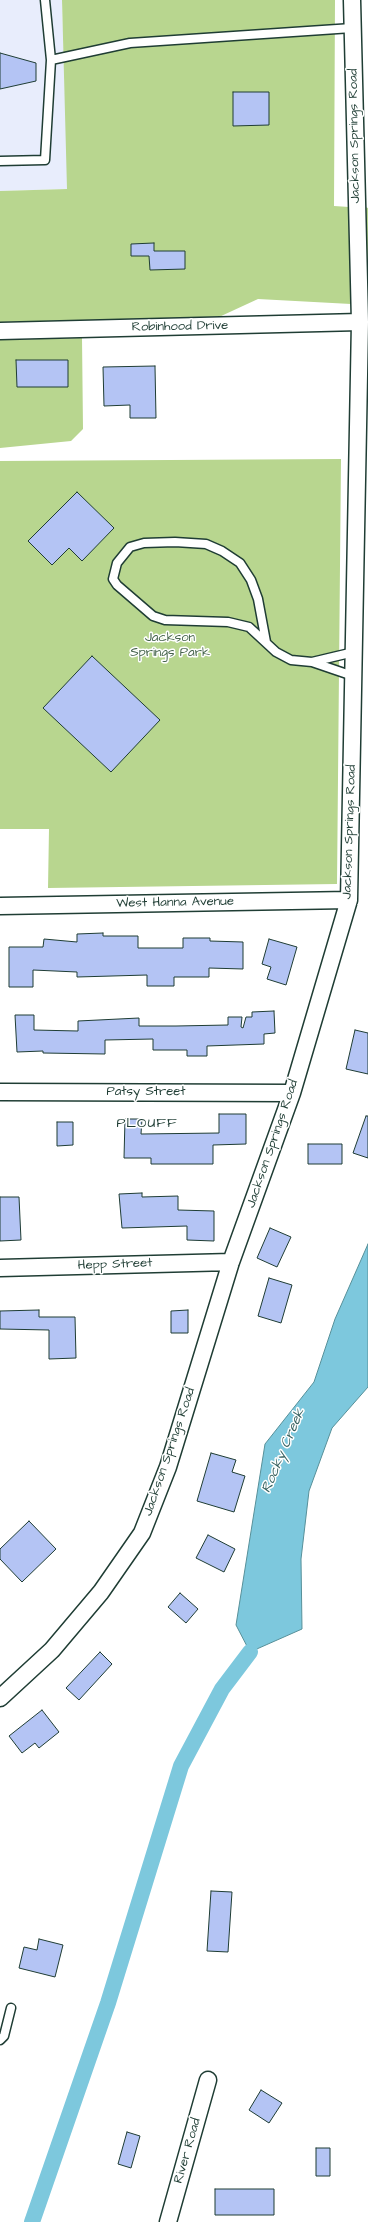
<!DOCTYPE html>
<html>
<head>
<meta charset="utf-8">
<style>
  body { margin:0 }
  canvas { display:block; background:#fff }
</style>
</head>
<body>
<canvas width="368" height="2222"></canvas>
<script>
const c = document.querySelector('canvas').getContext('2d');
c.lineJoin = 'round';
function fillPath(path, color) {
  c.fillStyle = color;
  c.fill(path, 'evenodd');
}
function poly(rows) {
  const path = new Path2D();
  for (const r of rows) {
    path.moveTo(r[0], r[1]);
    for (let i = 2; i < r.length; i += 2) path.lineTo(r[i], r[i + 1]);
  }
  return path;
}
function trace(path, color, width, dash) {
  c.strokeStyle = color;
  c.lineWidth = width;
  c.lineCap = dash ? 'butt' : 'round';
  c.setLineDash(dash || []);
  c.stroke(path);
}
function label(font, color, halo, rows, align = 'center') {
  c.font = font + ' "Architects Daughter",sans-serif';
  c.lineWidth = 3;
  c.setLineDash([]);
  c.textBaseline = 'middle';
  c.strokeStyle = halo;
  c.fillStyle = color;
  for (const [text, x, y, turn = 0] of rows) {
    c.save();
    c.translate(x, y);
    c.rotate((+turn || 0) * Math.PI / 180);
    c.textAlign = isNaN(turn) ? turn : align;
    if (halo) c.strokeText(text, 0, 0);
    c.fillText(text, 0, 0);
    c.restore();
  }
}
const built = poly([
  [0,0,62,0,68,189,0,191]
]);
const green = poly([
  [62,0,335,0,334,206,349,207,351,304,258,299,219,317,0,322,0,191,67,189],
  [365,207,368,208,368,305,367,305],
  [82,338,83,429,71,441,0,448,0,340],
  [341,459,337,884,48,888,49,829,0,829,0,461]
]);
const water = poly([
  [368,1244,368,1387,332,1428,309,1491,301,1559,302,1629,250,1652,236,1625,265,1444,314,1382,335,1319,368,1244]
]);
const canal = poly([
  [32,2222,108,2003,181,1766,222,1689,250,1652]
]);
const building = poly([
  [0,53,36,63,36,81,0,89,0,53],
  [233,92,269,92,269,125,233,126,233,92],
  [154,243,154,251,185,251,185,269,150,270,149,256,131,256,131,244,154,243],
  [16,360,68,360,68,387,17,387,16,360],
  [155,366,156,418,130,418,130,405,104,406,103,367,155,366],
  [77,492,114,528,82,561,69,548,52,565,28,541,77,492],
  [92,656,160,720,111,772,43,708,92,656],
  [103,933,103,936,138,936,138,948,183,948,183,938,210,938,210,941,243,942,243,969,209,968,209,977,174,977,174,986,147,986,147,975,77,977,77,972,33,970,33,987,9,987,9,947,43,947,44,939,77,942,77,934,103,933],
  [269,939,297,947,286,985,267,979,271,967,262,964,269,939],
  [274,1011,275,1033,264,1034,264,1044,207,1046,207,1056,187,1056,187,1050,153,1050,153,1039,105,1040,105,1054,43,1053,43,1051,17,1052,15,1015,34,1015,34,1030,78,1031,78,1021,139,1018,139,1026,176,1026,228,1025,228,1017,242,1017,241,1027,243,1028,246,1017,252,1017,252,1012,274,1011],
  [355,1030,368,1033,368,1074,346,1069,355,1030],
  [219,1114,246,1114,246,1144,213,1145,213,1164,151,1164,151,1158,124,1158,125,1119,142,1119,141,1134,219,1133,219,1114],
  [366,1116,368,1116,368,1158,353,1153,366,1116],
  [57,1122,73,1122,73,1145,57,1146,57,1122],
  [308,1144,342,1144,342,1164,308,1164,308,1144],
  [142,1193,142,1197,178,1196,178,1210,214,1211,214,1241,187,1240,187,1226,122,1228,119,1194,142,1193],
  [0,1197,19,1197,21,1240,0,1241,0,1197],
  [270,1228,291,1237,277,1267,257,1258,270,1228],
  [269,1278,292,1285,281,1323,258,1316,269,1278],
  [39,1310,39,1317,75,1317,76,1358,49,1359,49,1330,0,1329,0,1311,39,1310],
  [188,1310,188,1333,171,1333,171,1311,188,1310],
  [211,1453,236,1460,232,1472,245,1476,234,1512,197,1501,211,1453],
  [29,1521,56,1549,22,1582,0,1559,0,1549,29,1521],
  [208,1535,235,1549,224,1572,196,1558,208,1535],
  [180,1593,198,1609,186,1623,168,1607,180,1593],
  [100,1652,112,1664,79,1700,66,1688,100,1652],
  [42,1710,59,1732,39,1748,35,1743,22,1753,9,1736,42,1710],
  [211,1891,232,1892,228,1952,207,1951,211,1891],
  [39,1939,63,1945,55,1977,19,1968,24,1947,37,1950,39,1939],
  [261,2090,282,2103,269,2123,249,2110,261,2090],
  [127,2132,140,2136,131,2168,118,2164,127,2132],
  [316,2148,330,2148,330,2176,316,2176,316,2148],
  [215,2189,274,2189,274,2215,215,2215,215,2189]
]);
const service = poly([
  [45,0,51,60],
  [0,161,45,160,51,60,130,43,352,28],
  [266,642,258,599,251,580,240,563,222,551,206,544,175,542,144,543,130,547,117,563,113,579,117,585,153,616,165,620,228,622,249,627,276,652,291,660,312,662],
  [353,676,312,662,354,652],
  [0,2040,4,2036,11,2008]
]);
const minor = poly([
  [0,331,360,322],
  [0,906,349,900],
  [0,1092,292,1093],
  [0,1268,231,1262],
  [0,1698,52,1650,101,1592,142,1533,168,1467,231,1262,292,1093,349,900,360,322,352,0],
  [168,2222,208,2080]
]);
const streetNames = [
  ["Jackson Springs Road",355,136,-91],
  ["Robinhood Drive",180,327,-1],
  ["Jackson Springs Road",350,832,-88],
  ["West Hanna Avenue",175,903,-1],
  ["Patsy Street",146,1092],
  ["Jackson Springs Road",273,1144,-71],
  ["Hepp Street",115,1265,-2],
  ["Jackson Springs Road",170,1452,-71],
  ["River Road",188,2151,-74]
];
const parkNames = [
  ["Jackson",170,638],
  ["Springs Park",170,653]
];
const neighbourhoodNames = [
  ["PLOUFF",147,1124]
];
const waterNames = [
  ["Rocky Creek",284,1451,-67]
];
fillPath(built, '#e8edfc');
fillPath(green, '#b8d68f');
fillPath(water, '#7dc8dd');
trace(water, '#579099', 1);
trace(canal, '#7dc8dd', 16);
fillPath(building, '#b4c4f4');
trace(building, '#1f3d34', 1);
trace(service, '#1f3d34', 11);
trace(minor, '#1f3d34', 19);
trace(service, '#fff', 8);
trace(minor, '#fff', 16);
label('13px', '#1f3d34', '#fff', streetNames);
label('13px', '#45634b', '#fff', parkNames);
c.letterSpacing = '1px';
label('14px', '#1f3d34', '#fff', neighbourhoodNames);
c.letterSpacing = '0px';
label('italic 14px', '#36605e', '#fff', waterNames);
</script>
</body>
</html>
